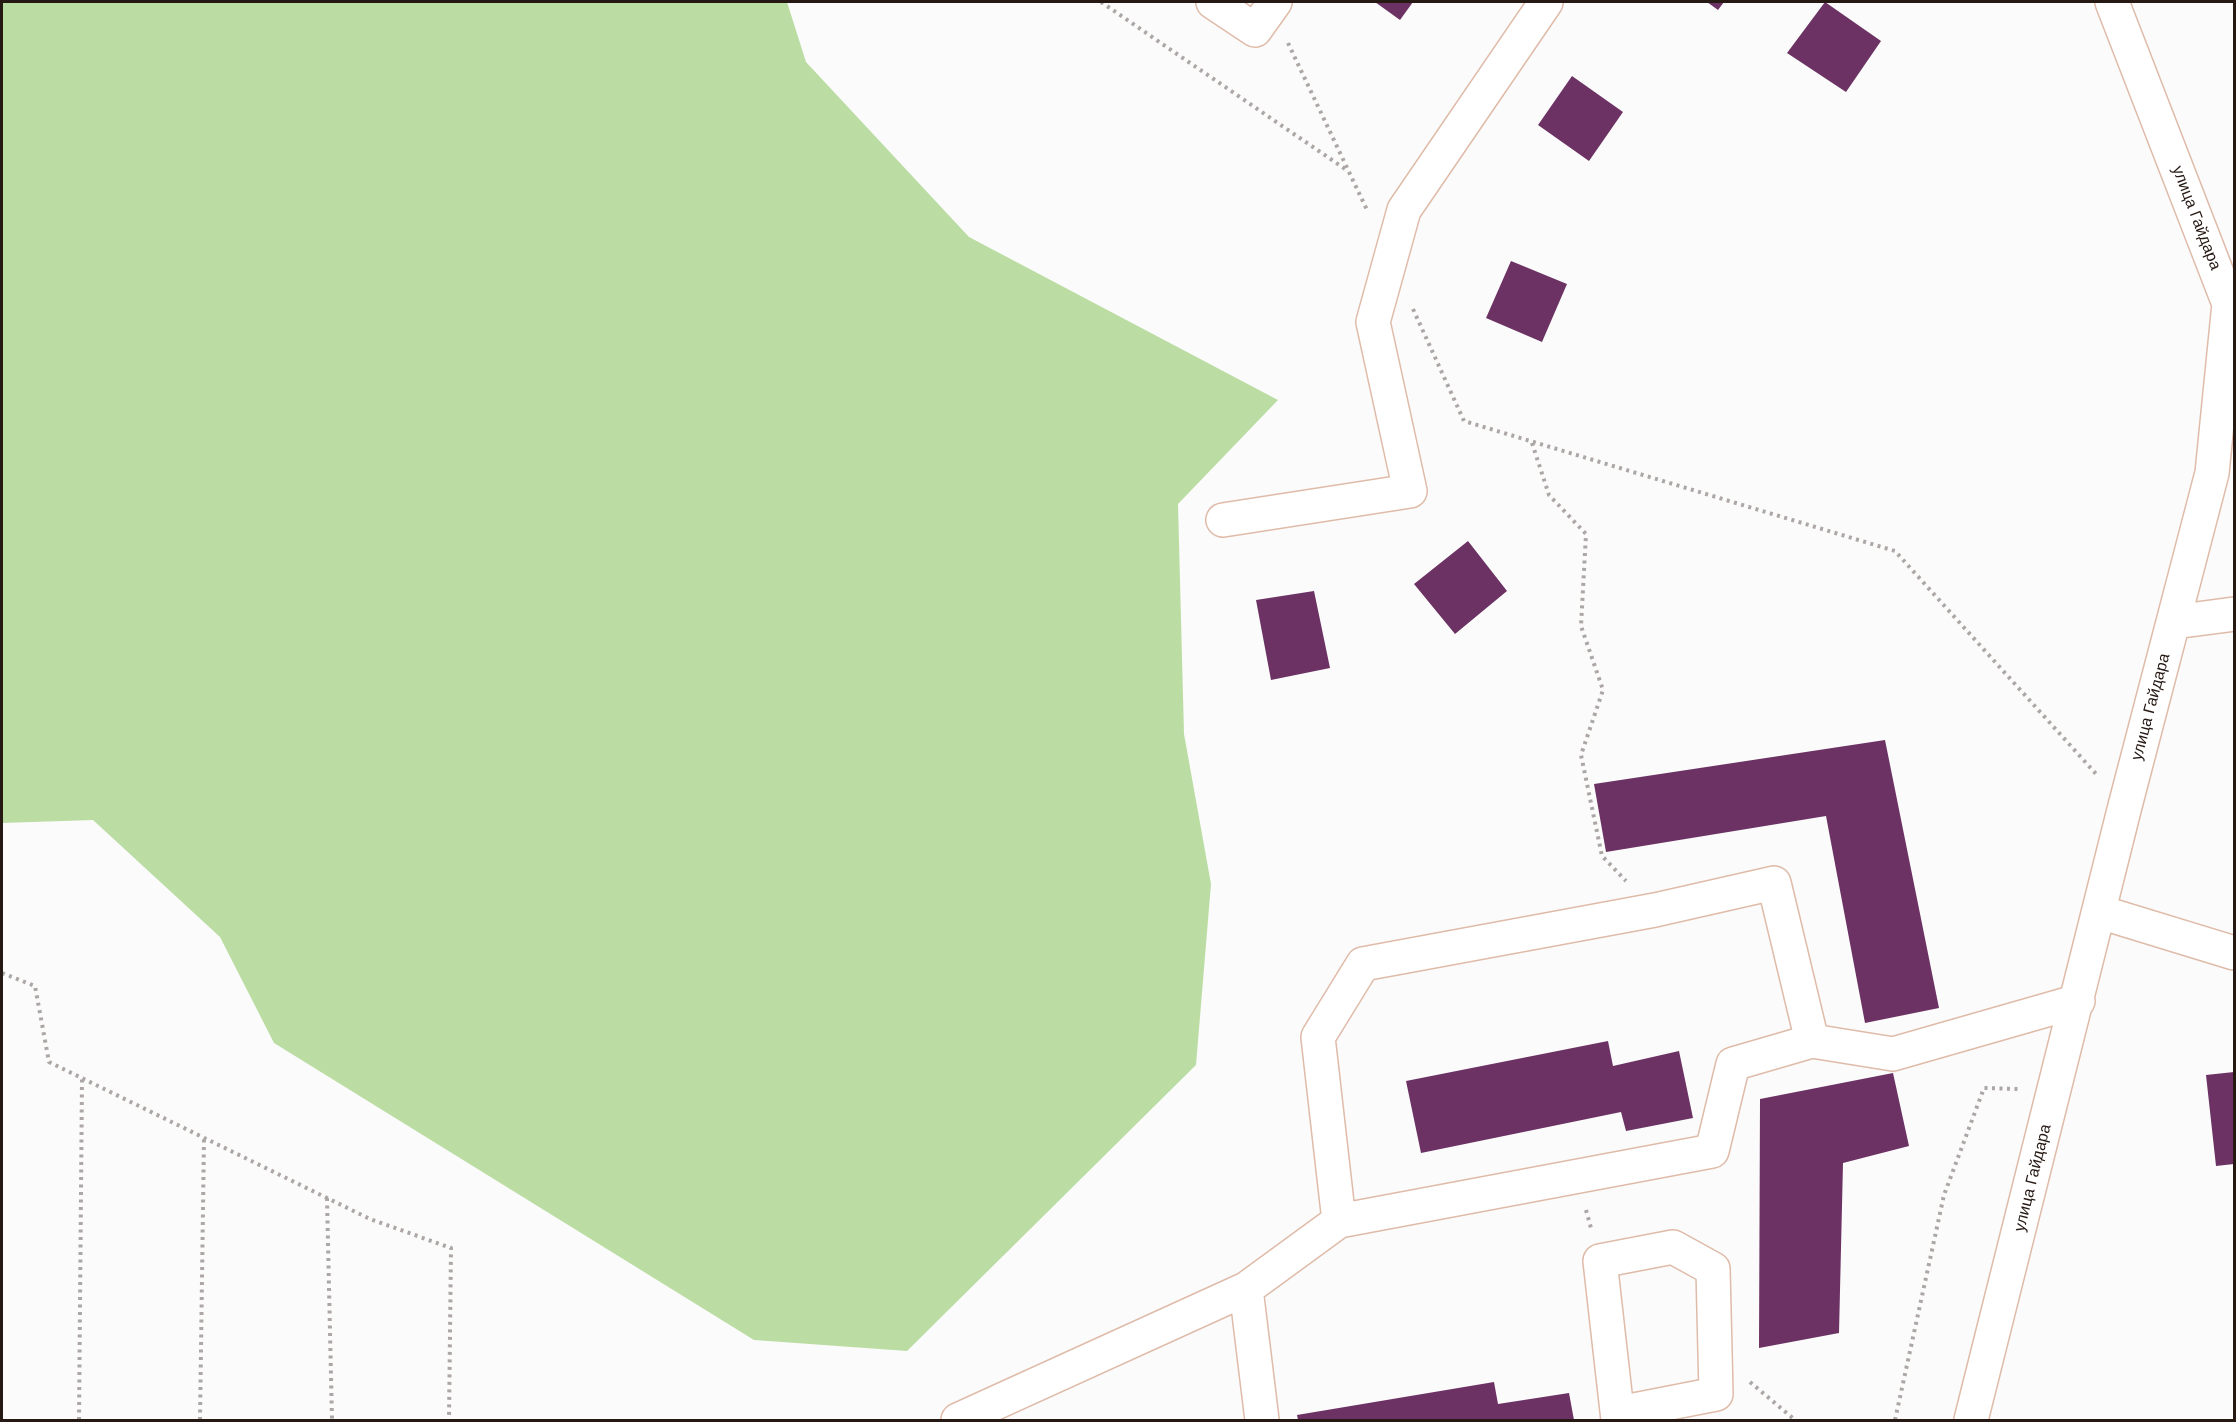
<!DOCTYPE html>
<html>
<head>
<meta charset="utf-8">
<style>
  body { margin:0 }
  #map { position:relative; width:2236px; height:1422px; overflow:hidden; background:#fbfbfb; font-family:Helvetica,sans-serif }
  canvas { display:block }
  .frame { position:absolute; inset:0; border:3px solid #261913; pointer-events:none }
</style>
</head>
<body>
<div id="map">
<canvas width="2236" height="1422"></canvas>
<div class="frame"></div>
</div>
<script>
const c = document.querySelector('canvas').getContext('2d');
c.lineJoin = 'round';
function fillPath(path, color) {
  c.fillStyle = color;
  c.fill(path, 'evenodd');
}
function poly(rows) {
  const path = new Path2D();
  for (const r of rows) {
    path.moveTo(r[0], r[1]);
    for (let i = 2; i < r.length; i += 2) path.lineTo(r[i], r[i + 1]);
  }
  return path;
}
function trace(path, color, width, dash) {
  c.strokeStyle = color;
  c.lineWidth = width;
  c.lineCap = dash ? 'butt' : 'round';
  c.setLineDash(dash || []);
  c.stroke(path);
}
function label(font, color, halo, rows, align = 'center') {
  c.font = font + ' Helvetica,sans-serif';
  c.lineWidth = 6;
  c.setLineDash([]);
  c.textBaseline = 'middle';
  c.strokeStyle = halo;
  c.fillStyle = color;
  for (const [text, x, y, turn = 0] of rows) {
    c.save();
    c.translate(x, y);
    c.rotate((+turn || 0) * Math.PI / 180);
    c.textAlign = isNaN(turn) ? turn : align;
    if (halo) c.strokeText(text, 0, 0);
    c.fillText(text, 0, 0);
    c.restore();
  }
}
const green = poly([
  [2,2,787,2,806,62,969,237,1278,400,1178,504,1184,734,1211,884,1196,1065,907,1351,754,1340,274,1043,220,937,93,820,2,823]
]);
const building = poly([
  [1375,2,1413,2,1400,20],
  [1707,2,1724,2,1718,10],
  [1825,2,1881,41,1846,92,1787,53],
  [1572,76,1623,112,1589,161,1538,125],
  [1511,261,1567,284,1542,342,1486,318],
  [1468,541,1507,591,1455,634,1414,584],
  [1314,591,1330,668,1271,680,1256,600],
  [1885,740,1939,1008,1865,1023,1826,816,1606,852,1594,784],
  [1608,1041,1613,1066,1679,1051,1693,1118,1626,1131,1621,1112,1421,1153,1406,1081],
  [2234,1072,2234,1164,2216,1166,2206,1075],
  [1893,1073,1909,1146,1843,1163,1839,1333,1759,1348,1760,1099],
  [1494,1382,1498,1404,1569,1393,1574,1420,1298,1420,1297,1415]
]);
const path = poly([
  [1101,2,1348,171],
  [1288,43,1367,210],
  [1413,309,1464,421,1895,551,2097,775],
  [1532,443,1549,495,1586,534,1581,626,1603,690,1581,755,1602,856,1626,881],
  [2,973,35,986,49,1062,370,1219,451,1248,449,1420],
  [327,1198,332,1420],
  [1586,1210,1591,1228],
  [1750,1382,1795,1420],
  [79,1420,82,1079],
  [200,1420,204,1138],
  [1895,1420,1944,1195,1984,1088,2018,1089]
]);
const minor = poly([
  [1213,2,1255,30,1275,2],
  [1223,520,1410,491,1373,322,1404,210,1546,2],
  [2174,622,2234,614],
  [2100,912,2234,953],
  [1812,1041,1733,1064,1712,1151,1339,1221,1318,1037,1363,964,1655,910,1774,883,1812,1041,1893,1054,2078,1001],
  [958,1420,1246,1289],
  [1262,1420,1246,1289,1339,1221],
  [1618,1420,1600,1261,1673,1247,1713,1269,1716,1394,1619,1413],
  [1971,1420,2125,806,2212,473,2229,304,2112,2]
]);
const streetNames = [
  ["улица Гайдара",2196,218,69],
  ["улица Гайдара",2151,707,-75],
  ["улица Гайдара",2033,1178,-76]
];
fillPath(green, '#bbdda3');
fillPath(building, '#6c3264');
trace(minor, '#dfbba9', 36);
trace(path, '#aca7a5', 4, [3, 4.5]);
trace(minor, '#fff', 33);
label('16px', '#261913', '#fff', streetNames);
</script>
</body>
</html>
